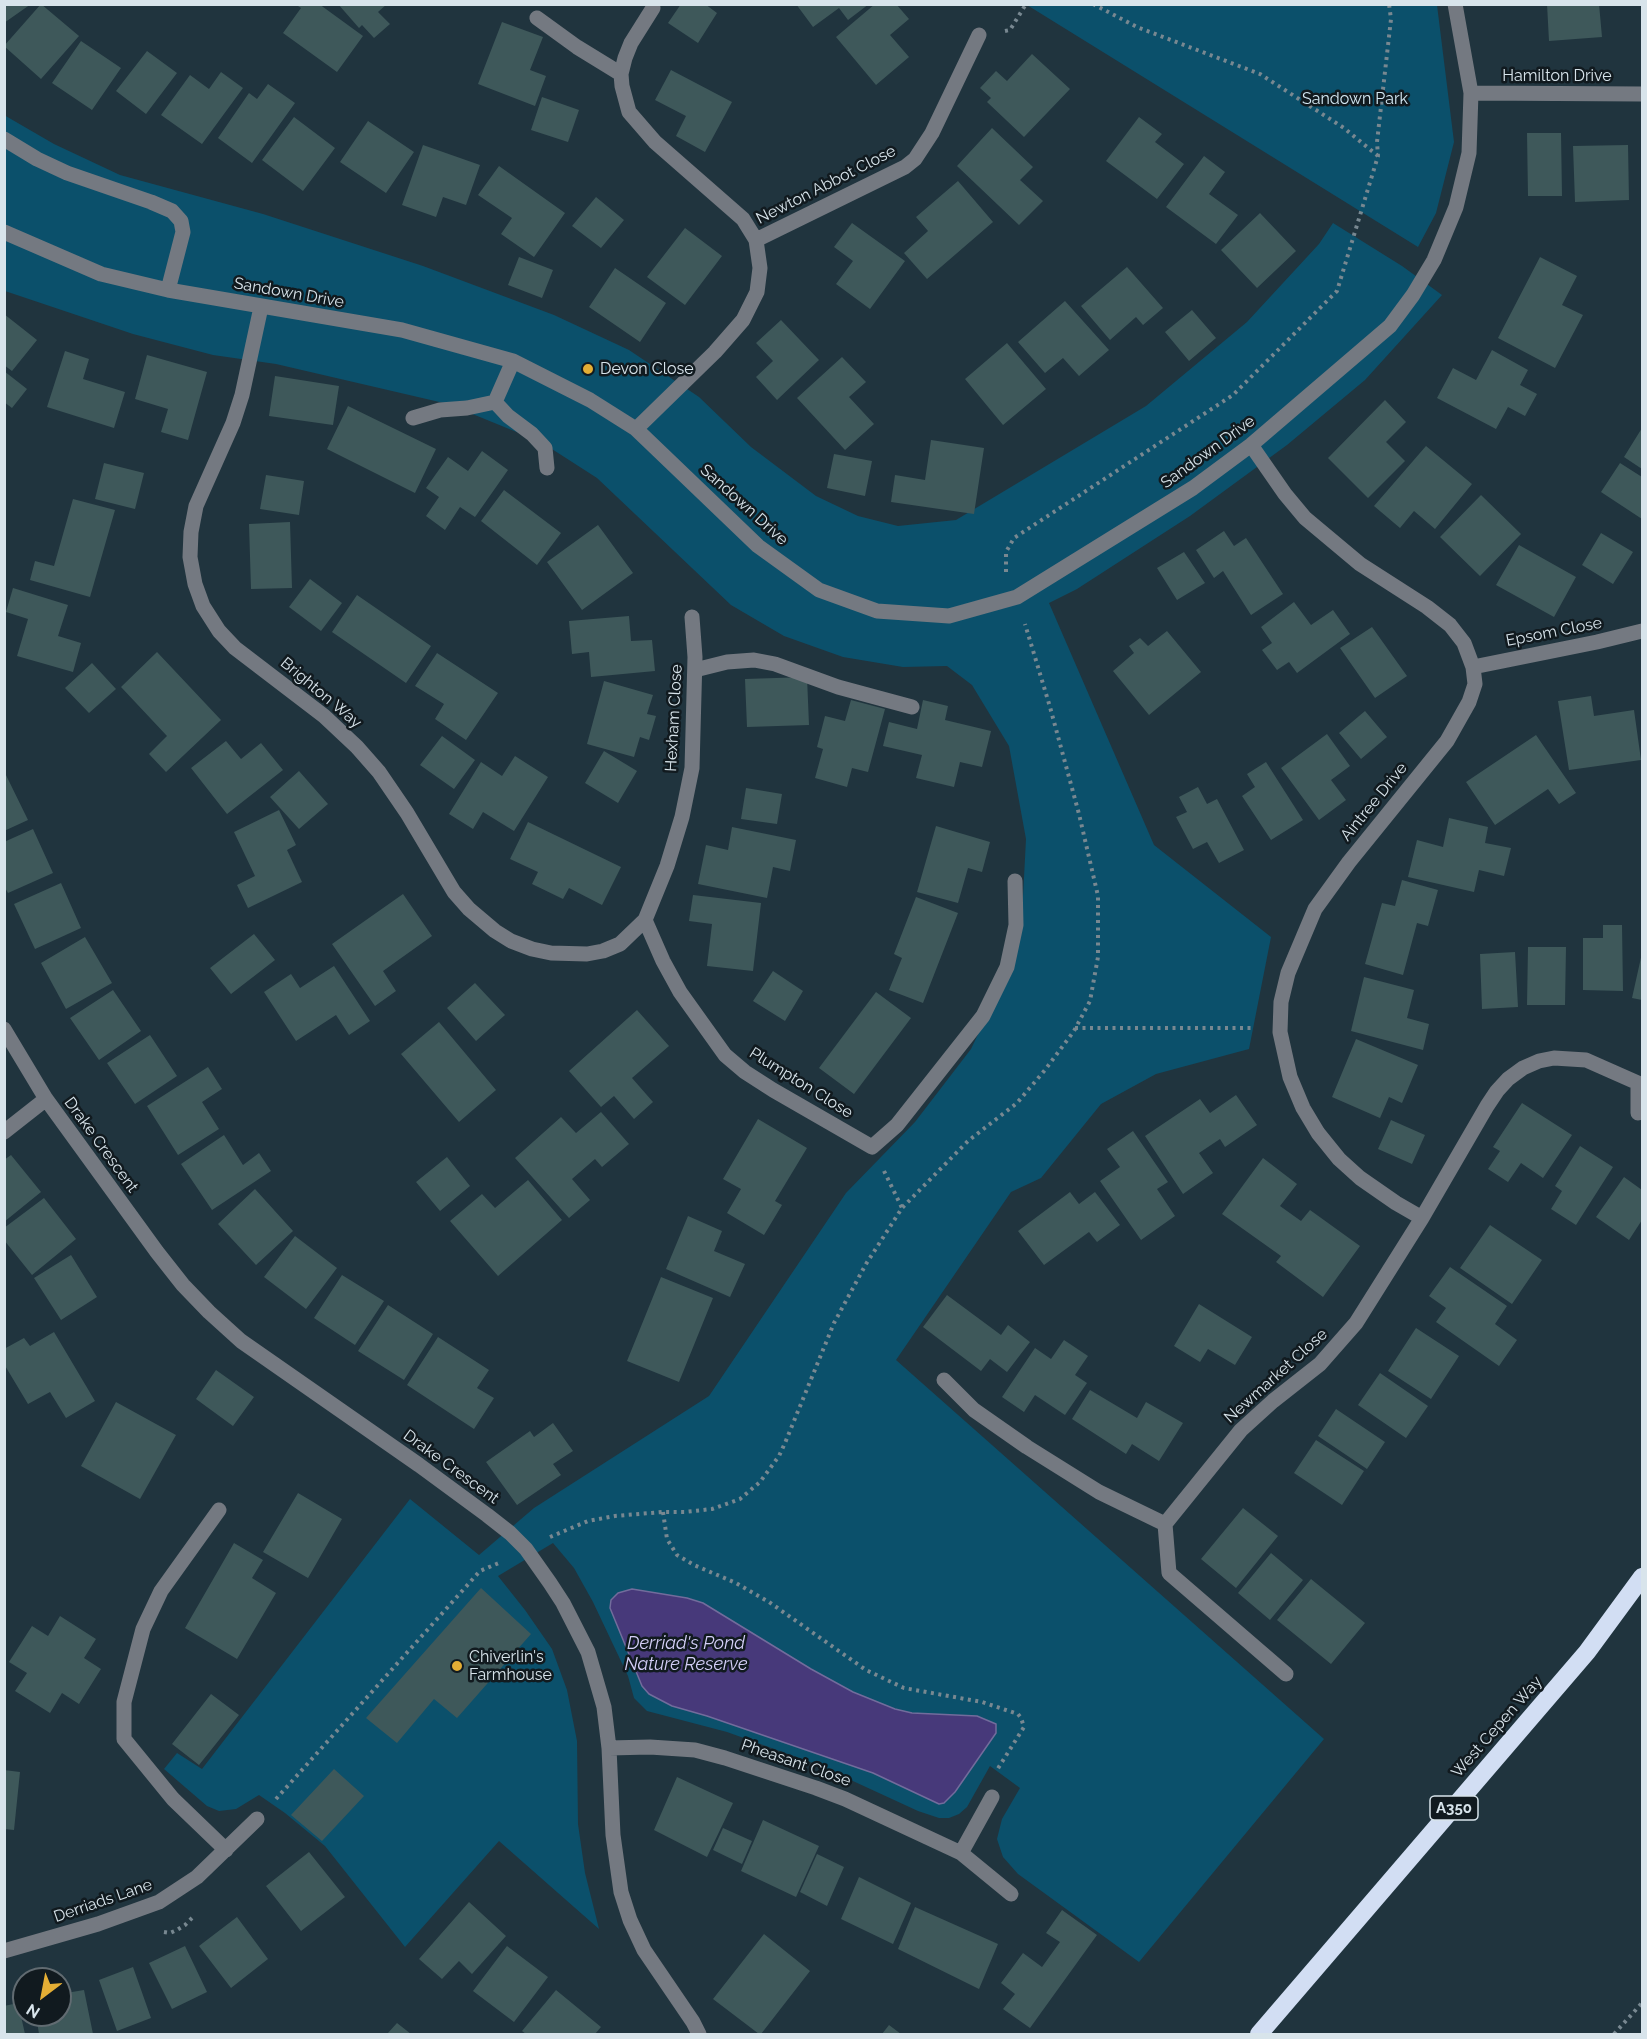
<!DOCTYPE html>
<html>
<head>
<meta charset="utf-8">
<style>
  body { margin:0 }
  #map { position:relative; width:1647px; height:2039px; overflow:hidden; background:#20343e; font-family:Raleway,sans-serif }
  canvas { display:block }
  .frame { position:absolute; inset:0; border:6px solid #d8e4eb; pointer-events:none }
  .north { position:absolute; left:12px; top:1967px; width:60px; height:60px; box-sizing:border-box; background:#111a1f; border:2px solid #616b71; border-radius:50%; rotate:212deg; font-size:16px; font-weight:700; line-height:24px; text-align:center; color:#d8e4eb }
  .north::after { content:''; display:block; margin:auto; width:21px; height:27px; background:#e4ae35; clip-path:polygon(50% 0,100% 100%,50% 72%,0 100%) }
</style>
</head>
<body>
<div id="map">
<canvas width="1647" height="2039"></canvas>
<div class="frame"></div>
<div class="north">N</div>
</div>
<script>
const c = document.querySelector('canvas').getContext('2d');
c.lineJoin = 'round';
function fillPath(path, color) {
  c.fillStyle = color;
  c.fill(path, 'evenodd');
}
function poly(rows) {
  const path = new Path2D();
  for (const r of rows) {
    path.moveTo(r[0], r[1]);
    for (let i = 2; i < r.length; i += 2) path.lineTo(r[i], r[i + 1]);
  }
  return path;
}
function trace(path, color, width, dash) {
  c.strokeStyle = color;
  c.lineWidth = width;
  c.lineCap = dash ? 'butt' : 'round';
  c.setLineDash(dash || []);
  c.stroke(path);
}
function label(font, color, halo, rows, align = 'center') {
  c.font = font + ' Raleway,sans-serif';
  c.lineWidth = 5;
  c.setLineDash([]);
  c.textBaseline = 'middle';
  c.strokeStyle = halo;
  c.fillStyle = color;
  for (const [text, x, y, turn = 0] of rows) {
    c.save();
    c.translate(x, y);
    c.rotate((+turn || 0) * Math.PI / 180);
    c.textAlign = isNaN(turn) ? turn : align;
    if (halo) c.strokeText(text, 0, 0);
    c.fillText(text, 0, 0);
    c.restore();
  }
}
const green = poly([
  [1027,5,1437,5,1454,142,1436,213,1418,247],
  [4,115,54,144,120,175,263,214,423,266,554,315,629,350,699,397,751,447,816,496,858,516,898,526,956,520,1146,406,1247,322,1319,244,1333,223,1402,266,1442,295,1365,380,1287,445,1190,516,1077,589,1049,603,1154,845,1271,937,1249,1049,1156,1074,1101,1104,1041,1178,1011,1192,896,1360,1324,1739,1139,1962,1018,1874,1003,1857,997,1839,1002,1819,1020,1788,990,1766,967,1807,959,1814,949,1818,939,1818,918,1811,816,1764,727,1732,647,1711,634,1698,628,1676,593,1602,574,1568,553,1543,498,1576,525,1610,552,1649,567,1690,577,1741,578,1824,585,1873,599,1929,499,1841,405,1947,325,1846,285,1813,259,1795,236,1809,219,1811,207,1806,164,1769,177,1753,202,1769,410,1499,479,1555,534,1508,709,1396,846,1193,915,1122,971,1049,1005,978,1022,916,1026,839,1009,746,972,685,947,666,903,667,843,657,784,636,731,605,597,478,541,442,448,404,276,364,213,355,133,334,5,291]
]);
const water = poly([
  [632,1589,687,1598,703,1603,811,1669,853,1692,895,1709,912,1713,977,1716,996,1724,996,1733,955,1792,944,1803,939,1804,873,1773,707,1716,672,1706,649,1694,642,1686,610,1608,611,1600,618,1593,632,1589]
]);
const building = poly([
  [4,4,31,4,4,23],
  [41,4,79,36,41,79,4,46],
  [295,4,319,4,363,36,337,72,283,33,301,8],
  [338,4,387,4,378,12,390,24,374,38,362,25,359,28],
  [681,4,705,4,717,13,698,43,668,23],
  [796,4,869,4,848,20,839,8,813,27],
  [875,4,896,4,909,19,890,35,909,57,876,85,836,37],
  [1547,4,1599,4,1602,37,1549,41],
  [502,22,543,37,530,70,546,76,535,106,478,84],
  [81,41,121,68,92,110,52,83],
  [147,51,177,73,146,114,116,91],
  [1032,54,1070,89,1024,137,987,102,991,98,980,88,996,71,1007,81],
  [671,70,732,102,705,152,676,136,686,116,655,100],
  [221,72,243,88,202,144,161,115,190,75,209,89],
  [268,84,295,103,252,163,218,138,249,93,257,99],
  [542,97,579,110,568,142,531,130],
  [294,117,335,148,303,191,262,160],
  [1139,117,1162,134,1155,142,1184,164,1157,199,1106,161],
  [368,121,414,152,386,193,340,162],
  [992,128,1033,167,1020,180,1043,201,1019,225,957,166],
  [1527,133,1561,133,1562,196,1528,196],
  [423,145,480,165,466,205,443,197,436,217,402,205],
  [1628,145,1629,200,1575,202,1573,146],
  [1204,156,1225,172,1209,194,1238,215,1216,244,1166,207],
  [499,166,565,213,534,257,501,234,512,218,478,195],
  [958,181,993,222,927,279,904,253,928,231,916,217],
  [596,197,624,220,601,248,572,226],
  [1260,213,1296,251,1257,288,1221,250],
  [852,223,905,261,870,309,836,284,853,261,834,247],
  [685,228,722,256,685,305,647,277],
  [519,257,553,270,542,298,508,285],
  [1540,257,1577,276,1562,305,1583,315,1555,368,1498,338],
  [1127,267,1163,308,1143,325,1136,317,1110,340,1081,306],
  [615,268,666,303,640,342,589,307],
  [1065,301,1109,350,1079,376,1063,358,1045,373,1018,342],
  [1192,310,1216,338,1189,361,1165,332],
  [4,314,37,340,12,371,4,365],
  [781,320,819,360,777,400,756,377,773,361,756,343],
  [1007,343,1046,389,1003,425,965,379],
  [1492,350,1528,370,1520,385,1537,394,1525,416,1508,407,1496,429,1437,398,1453,368,1476,380],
  [65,351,89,359,83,379,125,392,114,428,47,407],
  [147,355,207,372,188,440,161,432,168,409,135,399],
  [842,357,866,382,849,397,874,424,845,450,797,398],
  [4,371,27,389,12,408,4,402],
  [275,376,339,386,333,425,269,416],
  [1385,400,1406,422,1386,442,1405,461,1368,498,1328,458],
  [348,406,436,449,415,493,327,449],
  [1642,428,1642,469,1624,457],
  [931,440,984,448,974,514,891,502,895,475,925,480],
  [1426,446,1472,484,1435,529,1414,511,1400,528,1374,506],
  [482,451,508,470,475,517,460,507,445,530,426,516,439,497,426,488,448,457,468,471],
  [834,454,872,461,865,496,827,488],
  [104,463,144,473,135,509,95,499],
  [1620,463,1642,477,1642,519,1601,492],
  [266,475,304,481,299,515,260,509],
  [504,490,561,533,537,565,481,521],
  [1481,495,1521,534,1480,576,1440,537],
  [73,499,115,510,90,597,30,580,35,561,54,566],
  [290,522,292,588,251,589,249,524],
  [598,525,633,573,582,610,547,562],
  [1224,531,1234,546,1246,538,1283,594,1251,615,1223,571,1214,578,1196,550],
  [1601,533,1633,552,1613,584,1582,565],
  [1519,545,1576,577,1554,617,1496,585],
  [1184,552,1205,583,1177,600,1157,568],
  [310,579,342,603,321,631,289,607],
  [13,588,68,605,58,636,81,643,73,672,17,656,28,619,6,612],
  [357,595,431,646,406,683,332,632],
  [1294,602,1311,625,1333,610,1350,634,1297,673,1289,662,1277,670,1262,650,1272,643,1261,627],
  [629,616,631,641,652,640,655,671,591,677,589,652,572,654,569,621],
  [1372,627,1407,676,1375,698,1340,648],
  [1167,631,1201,672,1149,715,1113,671,1134,653,1129,646,1140,638,1148,646],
  [157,652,221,720,166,772,149,754,167,736,121,687],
  [437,653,498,693,466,740,435,719,444,704,415,686],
  [92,663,116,689,89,713,65,688],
  [807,677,809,725,747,727,745,679],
  [604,681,653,695,647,714,656,716,649,740,640,737,634,757,587,744],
  [1591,696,1594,716,1634,710,1641,760,1569,770,1558,701],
  [851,700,885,709,868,772,852,768,847,787,815,778,823,749,817,747,825,716,845,721],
  [923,700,948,706,945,720,991,731,982,767,960,762,954,787,916,778,922,755,883,746,889,722,917,729],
  [1365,711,1387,737,1361,759,1339,733],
  [1327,734,1350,766,1331,780,1346,800,1319,820,1281,768],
  [1536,735,1576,793,1559,804,1548,789,1495,825,1466,782],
  [442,736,475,760,454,789,420,765],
  [226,741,241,759,261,743,283,770,227,814,191,768],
  [604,751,637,771,618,803,585,783],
  [515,756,548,777,514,831,483,812,473,829,449,814,481,762,502,776],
  [1266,762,1303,820,1271,840,1242,796,1255,787,1247,774],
  [4,771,28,820,4,831],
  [299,771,328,804,299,829,270,797],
  [1198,787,1207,804,1217,799,1244,850,1219,863,1207,842,1193,849,1176,817,1187,812,1179,797],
  [746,788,782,794,777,824,741,819],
  [279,810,296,845,287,850,302,882,248,908,237,885,255,876,234,832],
  [1449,818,1488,827,1485,843,1511,848,1504,876,1479,870,1474,892,1408,877,1417,840,1443,847],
  [528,822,621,867,602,905,569,888,563,899,532,884,538,872,510,859],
  [936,826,990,842,982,872,968,868,958,903,917,892],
  [732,827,796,840,790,871,773,867,767,898,698,884,706,845,728,850],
  [33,829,53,873,8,893,4,886,4,842],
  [1402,880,1438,890,1428,926,1417,923,1403,975,1365,964,1382,903,1395,906],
  [61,883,81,928,35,949,14,904],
  [403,894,432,936,383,971,396,991,375,1006,332,944],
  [693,895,761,903,753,971,707,966,712,924,689,921],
  [916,897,958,913,923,1003,889,990,902,958,894,954],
  [1603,925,1622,925,1623,991,1583,990,1583,938,1603,938],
  [254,934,275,960,231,994,210,968],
  [85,937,112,983,66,1009,41,963],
  [1528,947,1566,947,1565,1005,1527,1005],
  [1515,952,1518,1007,1482,1009,1480,954],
  [1642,953,1642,1000,1632,998],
  [334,966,370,1021,349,1035,336,1015,296,1041,264,992,291,974,300,988],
  [773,971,803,991,785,1021,753,1001],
  [1364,977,1414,990,1407,1018,1429,1024,1423,1050,1351,1031],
  [475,983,505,1015,476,1041,447,1008],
  [113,990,141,1031,99,1060,70,1018],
  [876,992,911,1018,854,1094,819,1068],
  [637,1010,669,1046,632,1078,653,1102,634,1119,614,1096,601,1107,569,1071],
  [439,1022,496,1090,459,1122,401,1054],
  [150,1035,177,1076,135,1104,107,1063],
  [1356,1039,1418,1065,1402,1103,1389,1097,1380,1118,1332,1097],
  [208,1067,222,1089,202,1102,219,1129,178,1155,147,1106],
  [1236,1095,1257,1125,1225,1147,1220,1139,1199,1153,1213,1173,1183,1194,1145,1136,1200,1099,1210,1113],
  [1522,1103,1572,1135,1543,1178,1521,1163,1508,1182,1488,1169,1500,1151,1493,1147],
  [601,1112,629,1144,602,1167,595,1159,572,1179,590,1200,569,1218,515,1158,561,1117,576,1133],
  [758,1119,807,1148,775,1201,782,1205,764,1235,727,1213,741,1189,723,1179],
  [1391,1120,1425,1135,1412,1164,1378,1149],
  [1133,1131,1168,1182,1157,1189,1175,1216,1141,1240,1100,1181,1120,1167,1107,1149],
  [224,1135,243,1165,259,1153,271,1171,212,1210,181,1164],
  [1580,1146,1613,1167,1576,1225,1551,1209,1562,1191,1555,1186],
  [11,1155,41,1192,4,1222,4,1160],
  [447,1157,470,1186,440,1211,416,1182],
  [1263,1158,1297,1184,1280,1206,1301,1221,1310,1210,1360,1246,1323,1297,1276,1262,1281,1256,1222,1214],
  [1624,1177,1642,1190,1642,1220,1629,1240,1596,1217],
  [528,1180,562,1220,498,1276,450,1221,482,1194,495,1208],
  [255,1189,293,1231,256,1265,218,1224],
  [1070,1192,1079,1204,1095,1192,1120,1225,1097,1242,1089,1232,1044,1265,1018,1231],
  [44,1198,76,1239,32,1275,4,1240,4,1228],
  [688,1216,722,1231,714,1251,745,1264,730,1297,666,1269],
  [1490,1225,1542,1260,1512,1304,1460,1268],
  [295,1236,337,1268,306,1309,264,1277],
  [71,1255,97,1297,61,1320,34,1278],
  [1450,1267,1507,1306,1495,1324,1517,1340,1499,1366,1436,1322,1446,1308,1429,1296],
  [342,1275,384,1301,355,1345,314,1318],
  [661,1277,713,1298,679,1382,627,1361],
  [947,1295,1001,1335,1008,1325,1030,1342,1007,1372,990,1359,981,1371,923,1327],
  [1199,1304,1252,1337,1235,1365,1208,1349,1200,1362,1174,1346],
  [388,1305,433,1334,404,1380,358,1351],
  [1416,1328,1459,1356,1431,1399,1388,1371],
  [54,1332,95,1401,66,1418,50,1392,28,1404,4,1364,4,1349,24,1338,30,1346],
  [438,1337,489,1370,477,1388,494,1398,474,1429,407,1385],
  [1064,1340,1088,1356,1075,1375,1087,1383,1065,1415,1035,1395,1024,1412,1002,1397,1035,1348,1051,1359],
  [216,1370,254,1397,233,1426,196,1399],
  [1380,1373,1428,1406,1406,1438,1358,1405],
  [1090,1390,1137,1418,1146,1402,1183,1423,1159,1461,1132,1444,1126,1454,1072,1419],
  [116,1402,176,1435,140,1499,81,1466],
  [1336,1409,1385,1442,1367,1469,1318,1436],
  [553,1423,573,1451,553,1464,561,1475,517,1505,486,1462,530,1431,534,1437],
  [1316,1440,1364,1471,1342,1505,1294,1473],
  [298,1493,342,1519,308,1578,263,1552],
  [1243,1508,1278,1536,1236,1588,1201,1559],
  [234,1543,263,1560,252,1578,276,1593,237,1659,185,1628],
  [1271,1553,1303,1580,1270,1620,1238,1593],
  [1311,1579,1365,1623,1331,1664,1277,1620],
  [481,1588,531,1634,457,1718,434,1699,397,1743,366,1718],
  [60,1616,96,1639,84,1658,101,1669,79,1704,62,1693,50,1713,15,1691,27,1673,9,1662,32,1626,48,1636],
  [211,1694,239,1715,199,1765,172,1744],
  [334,1769,364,1796,322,1841,291,1815],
  [4,1770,20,1772,14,1830,4,1829],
  [677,1777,733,1803,707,1857,654,1830],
  [763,1820,819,1846,796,1897,741,1871],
  [723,1828,752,1841,742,1864,713,1850],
  [309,1852,345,1897,301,1931,266,1886],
  [817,1854,844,1867,827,1906,800,1892],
  [859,1877,911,1903,893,1944,841,1919],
  [469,1902,506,1936,472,1974,459,1961,442,1979,419,1959],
  [915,1907,998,1944,979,1989,898,1949],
  [1062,1910,1097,1935,1030,2028,1003,2009,1015,1994,1001,1983,1023,1953,1042,1967,1060,1942,1046,1933],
  [237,1917,268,1959,231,1988,199,1946],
  [764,1934,810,1971,761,2034,759,2034,713,1999],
  [185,1946,207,1992,172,2009,149,1963],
  [507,1946,548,1977,514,2022,473,1991],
  [133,1967,151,2018,117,2031,99,1980],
  [84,1990,93,2034,39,2034,36,2015,60,2015,60,1994],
  [556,1990,601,2027,595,2034,526,2034,522,2031],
  [18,2003,25,2034,4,2034,4,2006],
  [397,2023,411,2034,387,2034],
  [889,2025,901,2034,882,2034]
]);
const path = poly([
  [1093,4,1137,27,1260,74,1344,128,1378,156],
  [1005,31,1010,30,1026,4],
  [1006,572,1006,552,1014,538,1233,395,1337,291,1378,156,1377,142,1391,19,1389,4],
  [1075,1028,1253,1028],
  [884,1171,902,1208],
  [663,1512,667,1539,677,1555,694,1565,736,1583,769,1602,866,1670,904,1688,982,1702,1018,1714,1021,1718,1024,1727,997,1770],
  [550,1537,588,1521,615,1516,663,1512,685,1512,712,1509,740,1499,760,1482,779,1456,785,1443,834,1323,866,1264,902,1208,968,1141,1017,1103,1045,1070,1074,1031,1090,1001,1098,957,1098,896,1079,814,1050,707,1025,624],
  [276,1799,480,1571,501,1562],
  [164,1932,170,1933,177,1930,185,1925,195,1915],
  [1614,2034,1642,2003]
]);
const minor = poly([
  [537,18,577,47,621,74],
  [1471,93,1642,94],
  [4,139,37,159,67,173,151,202,172,211,181,221,183,232,168,290],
  [4,232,101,274,168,290,402,330,513,361,590,400,636,429,758,546,819,590,877,611,949,616,1017,597,1193,488,1251,445,1390,326,1413,295,1434,260,1456,207,1469,153,1471,93,1455,4],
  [756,240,905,167,915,159,932,133,979,35],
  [261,307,242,395,233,423,196,506,191,532,190,557,195,584,203,606,219,631,235,648,324,716,357,747,379,772,407,813,454,892,469,909,495,931,511,941,532,949,551,953,587,954,603,951,620,944,645,920,667,866,682,817,692,768,695,657,692,617],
  [513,361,495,402,508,416,532,434,545,448,547,468],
  [413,418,440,410,467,408,495,402],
  [636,429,715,352,743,320,757,292,760,268,756,240,743,219,655,142,629,112,622,86,621,74,625,58,631,43,653,8],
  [1251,445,1285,494,1305,518,1360,564,1427,607,1450,625,1464,643,1473,667,1475,684,1469,702,1447,741,1349,862,1315,909,1288,973,1281,1002,1280,1032,1290,1077,1303,1108,1318,1133,1339,1159,1360,1178,1396,1203,1422,1218],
  [1473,667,1597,642,1642,631],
  [695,670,727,662,754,660,775,664,838,687,912,707],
  [645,920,663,961,680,992,725,1055,745,1072,773,1090,872,1147,897,1125,983,1016,1007,967,1016,925,1015,881],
  [4,1029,46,1099,157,1252,183,1285,209,1312,241,1341,419,1465,487,1515,510,1533,526,1549,550,1583,563,1603,588,1652,604,1707,609,1748,613,1835,621,1892,630,1920,644,1950,693,2022,699,2034],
  [4,1132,46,1099],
  [944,1380,974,1410,1027,1447,1099,1492,1165,1524],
  [219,1510,161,1591,143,1629,124,1702,124,1739,173,1799,226,1850],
  [1165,1524,1241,1430,1273,1401,1320,1364,1356,1323,1422,1218,1487,1106,1497,1091,1508,1079,1523,1068,1539,1061,1554,1058,1586,1060,1638,1083,1638,1113],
  [1165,1524,1169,1573,1286,1674],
  [609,1748,650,1747,695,1750,725,1758,816,1788,845,1799,961,1853,1011,1894],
  [961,1853,992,1797],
  [4,1951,98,1924,159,1902,197,1877,257,1819]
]);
const highway = poly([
  [1259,2034,1587,1652,1642,1577]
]);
const markers = [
  [588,369,6,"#e4ae35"],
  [457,1666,6,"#e4ae35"]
];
const shields = [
  [1454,1808,48]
];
const shieldNames = [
  ["A350",1454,1808]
];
const streetNames = [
  ["Hamilton Drive",1557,76],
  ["Newton Abbot Close",826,185,-27],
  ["Sandown Drive",289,293,10],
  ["Sandown Drive",1208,452,-36],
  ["Sandown Drive",744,505,42],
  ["Epsom Close",1554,632,-11],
  ["Brighton Way",321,693,40],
  ["Hexham Close",674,718,-87],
  ["Aintree Drive",1374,802,-51],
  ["Plumpton Close",801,1083,32],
  ["Drake Crescent",101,1145,54],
  ["Newmarket Close",1276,1376,-42],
  ["Drake Crescent",451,1467,36],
  ["West Cepen Way",1497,1727,-49],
  ["Pheasant Close",796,1763,19],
  ["Derriads Lane",103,1901,-19]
];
const parkNames = [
  ["Sandown Park",1355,99]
];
const poiNames = [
  ["Devon Close",600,369],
  ["Chiverlin's",469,1657],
  ["Farmhouse",469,1675]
];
const waterNames = [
  ["Derriad's Pond",686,1644],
  ["Nature Reserve",686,1665]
];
fillPath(green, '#0b506b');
fillPath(water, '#47397a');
trace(water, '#726c9c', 1.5);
fillPath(building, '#3e585a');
trace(path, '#788891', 4, [3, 4.5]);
trace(minor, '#747981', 15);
trace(highway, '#d2def3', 18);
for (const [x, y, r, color] of markers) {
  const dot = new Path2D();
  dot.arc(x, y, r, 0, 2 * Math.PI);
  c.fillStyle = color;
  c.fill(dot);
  trace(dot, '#111a1f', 2);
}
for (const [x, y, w] of shields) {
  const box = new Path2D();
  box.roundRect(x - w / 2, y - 12, w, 24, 4.5);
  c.fillStyle = '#111a1f';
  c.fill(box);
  trace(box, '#d8e4eb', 1.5);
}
label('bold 15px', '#d8e4eb', null, shieldNames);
label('16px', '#d8e4eb', '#111a1f', streetNames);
label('16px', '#d3e8f3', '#111a1f', parkNames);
label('16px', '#d8e4eb', '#111a1f', poiNames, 'left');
label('italic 18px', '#d4cff7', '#111a1f', waterNames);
</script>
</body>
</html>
